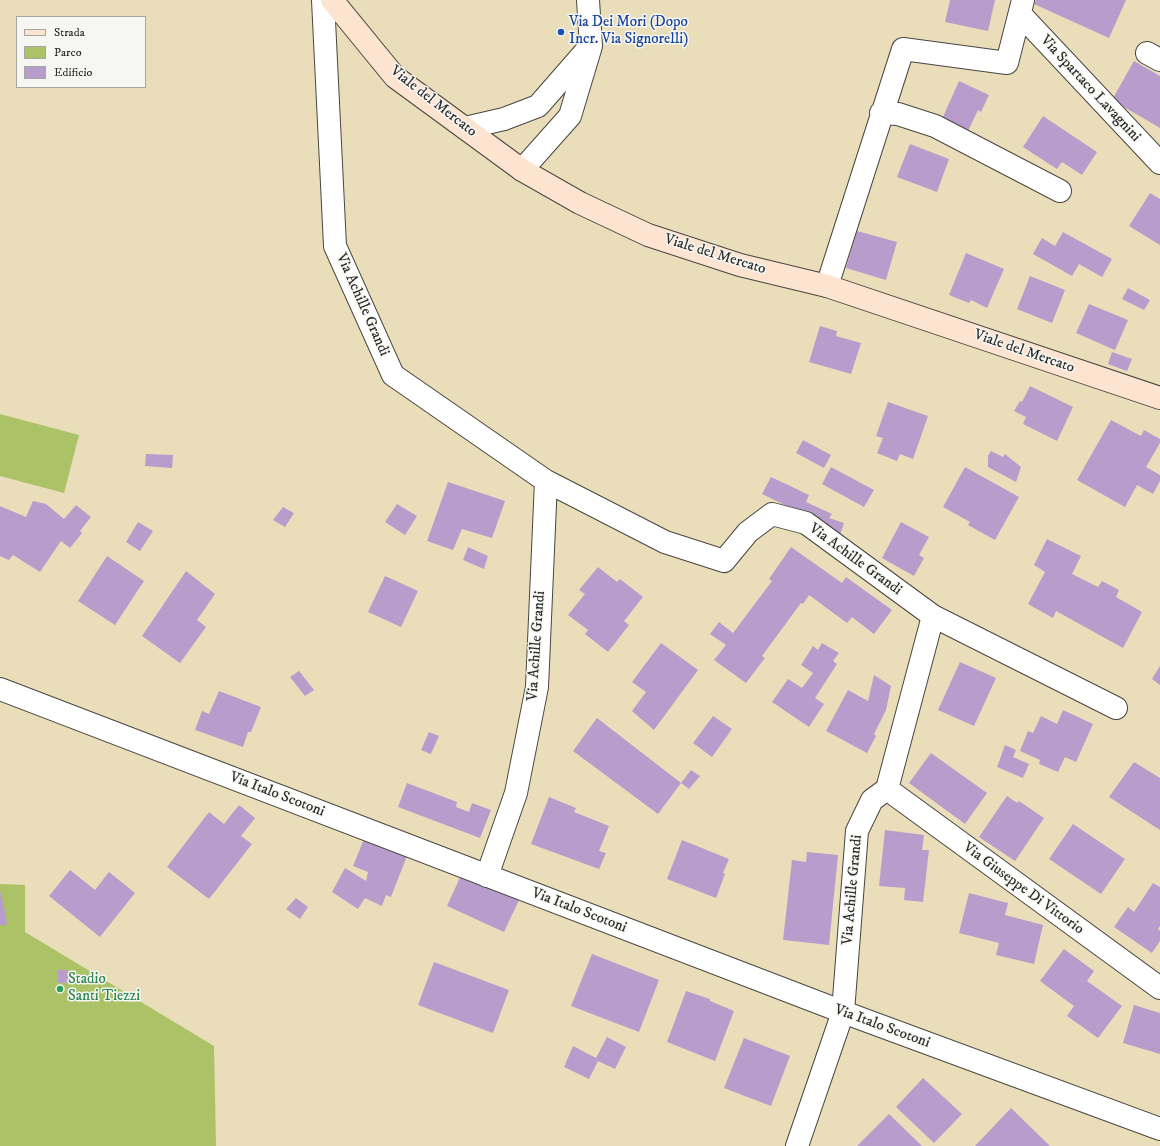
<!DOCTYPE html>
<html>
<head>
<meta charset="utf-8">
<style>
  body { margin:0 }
  #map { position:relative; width:1160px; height:1146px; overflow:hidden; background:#eadeba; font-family:"IM FELL DW Pica",serif }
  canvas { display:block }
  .legend { position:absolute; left:16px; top:16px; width:130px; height:72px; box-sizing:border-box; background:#f6f6f2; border:1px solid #a5a5a2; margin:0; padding:5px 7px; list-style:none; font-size:12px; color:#2b2b2b }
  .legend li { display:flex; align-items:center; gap:8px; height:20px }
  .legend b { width:20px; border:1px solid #a5a5a2 }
</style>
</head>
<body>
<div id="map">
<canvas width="1160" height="1146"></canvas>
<ul class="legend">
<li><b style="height:5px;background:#fde4d1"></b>Strada</li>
<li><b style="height:11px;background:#abc267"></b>Parco</li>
<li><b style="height:11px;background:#b89ccc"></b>Edificio</li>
</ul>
</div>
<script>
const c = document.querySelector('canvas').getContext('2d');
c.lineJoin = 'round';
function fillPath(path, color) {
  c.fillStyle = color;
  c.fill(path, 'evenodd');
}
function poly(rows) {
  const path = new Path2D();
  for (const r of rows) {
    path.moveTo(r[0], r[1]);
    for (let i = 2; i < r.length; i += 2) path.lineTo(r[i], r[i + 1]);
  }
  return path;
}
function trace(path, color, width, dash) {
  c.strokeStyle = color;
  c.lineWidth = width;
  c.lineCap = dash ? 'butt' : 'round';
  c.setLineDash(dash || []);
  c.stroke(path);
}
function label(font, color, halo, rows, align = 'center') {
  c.font = font + ' "IM FELL DW Pica",serif';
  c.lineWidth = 3;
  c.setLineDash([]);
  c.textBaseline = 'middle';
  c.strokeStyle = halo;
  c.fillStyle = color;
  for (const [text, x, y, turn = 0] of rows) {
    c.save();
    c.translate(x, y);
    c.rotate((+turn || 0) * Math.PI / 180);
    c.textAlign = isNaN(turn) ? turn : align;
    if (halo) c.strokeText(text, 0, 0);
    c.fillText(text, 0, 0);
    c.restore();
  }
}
const green = poly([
  [0,414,79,435,64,493,0,476],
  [0,884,25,885,25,932,214,1046,216,1146,0,1146]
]);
const building = poly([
  [950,0,995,0,988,31,945,22],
  [1036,0,1126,0,1109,38,1034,4],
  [1134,61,1160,76,1160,128,1112,100],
  [959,81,989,95,981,112,978,110,968,131,942,119],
  [1043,116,1097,152,1082,175,1062,162,1057,169,1023,147],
  [910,144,949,159,937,192,897,177],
  [1150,193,1160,199,1160,245,1129,226],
  [857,231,897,242,886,280,846,268],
  [1063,232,1112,259,1102,277,1079,264,1072,276,1033,254,1042,238,1055,246],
  [966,253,1004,269,987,308,971,300,969,303,949,295],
  [1030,276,1065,290,1052,323,1017,309],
  [1128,288,1150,300,1144,310,1122,299],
  [1089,304,1128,320,1115,350,1076,333],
  [820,326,837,331,836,336,861,343,851,374,809,362],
  [1112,352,1132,359,1127,371,1108,364],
  [1030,386,1073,407,1057,441,1023,424,1026,417,1014,411,1020,401,1022,402],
  [888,402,928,416,913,459,900,454,897,461,877,453,883,438,876,436],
  [1111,420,1141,436,1144,430,1160,439,1160,443,1146,467,1160,475,1160,481,1153,494,1137,485,1125,507,1077,480],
  [803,440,831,455,824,468,796,453],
  [991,451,1003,457,1005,454,1021,467,1016,482,988,467,988,456],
  [146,454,173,455,172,468,145,466],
  [831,467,874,490,864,507,822,484],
  [965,467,1019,497,995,540,968,525,970,522,943,507],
  [771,477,809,495,806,502,832,514,829,518,844,523,840,535,801,513,762,494],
  [448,482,505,501,492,538,462,529,453,550,427,541],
  [33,501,46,504,64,519,76,505,91,517,80,531,82,533,70,548,61,541,40,572,13,555,9,560,0,556,0,506,26,517],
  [397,504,417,516,405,535,385,522],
  [283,507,294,513,285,527,273,520],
  [138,522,153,531,140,551,126,542],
  [901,522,929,537,919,555,924,558,914,576,882,558],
  [1047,539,1081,556,1072,574,1098,587,1102,581,1119,590,1116,597,1142,612,1123,648,1056,611,1053,618,1028,604,1045,572,1034,565],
  [468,547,488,556,484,569,463,560],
  [791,547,842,583,846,577,892,610,874,634,852,617,847,623,809,595,803,604,801,603,762,656,765,658,746,683,714,660,726,645,710,634,719,622,733,633,772,581,769,579],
  [107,556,144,581,115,625,78,601],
  [598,567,617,582,620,579,643,597,624,621,629,625,608,652,585,634,588,630,568,615,585,594,579,590],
  [186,571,215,594,197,620,206,627,180,663,142,636],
  [385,576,418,591,401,627,368,612],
  [661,643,698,670,654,730,632,711,646,692,632,682],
  [822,643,839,653,833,661,837,664,815,698,824,704,809,727,772,702,788,679,802,688,813,673,801,665,813,646,818,650],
  [960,662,996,678,974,726,938,710],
  [1160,666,1160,685,1152,679],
  [299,671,314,690,305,696,290,677],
  [874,675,891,686,886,710,874,734,876,736,867,753,826,731,848,690,868,701],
  [219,691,261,707,251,732,248,732,243,747,195,730,202,711,209,714],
  [1063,710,1093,724,1076,762,1065,757,1058,772,1039,764,1040,760,1020,751,1028,731,1033,733,1041,716,1057,724],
  [713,716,732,729,712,757,693,743],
  [597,718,681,783,658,814,573,751],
  [429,732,439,736,431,754,421,750],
  [1005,745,1016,750,1013,757,1029,764,1023,778,997,767],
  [931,753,987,793,965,824,909,783],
  [1134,762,1160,778,1160,830,1109,797],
  [691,770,700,776,689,789,681,783],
  [407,783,457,802,456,807,469,812,472,803,491,810,480,838,398,807],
  [1007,796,1017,803,1019,801,1044,818,1015,861,979,837],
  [549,797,576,808,574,812,609,826,599,851,606,853,599,869,531,844],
  [239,805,255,818,241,836,252,844,209,899,167,867,209,812,224,824],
  [1073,824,1125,859,1101,894,1049,859],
  [885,830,924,835,922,850,929,850,923,902,904,900,905,888,879,886],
  [364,839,407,856,391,897,386,895,382,906,365,898,358,909,332,892,345,868,366,881,368,872,353,866],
  [682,840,729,859,723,873,725,874,716,898,667,879],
  [807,852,838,855,829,945,783,940,792,860,806,862],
  [70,870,95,890,109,872,135,893,100,937,49,896],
  [462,873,519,900,504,932,447,906],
  [1153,883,1160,887,1160,926,1158,929,1160,931,1160,941,1152,953,1114,927,1128,907,1134,912],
  [0,891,6,915,7,925,0,925],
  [969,893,1008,903,1005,915,1043,925,1034,964,996,955,999,943,959,933],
  [296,898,308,907,300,919,286,909],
  [1064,949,1094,971,1087,981,1122,1006,1098,1038,1067,1016,1074,1006,1040,981],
  [592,954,659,980,639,1032,571,1006],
  [434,962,509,990,493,1033,418,1005],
  [58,970,68,970,68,983,58,983],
  [686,991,710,999,710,1001,734,1011,715,1061,667,1042],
  [1134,1005,1160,1013,1160,1054,1123,1043],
  [607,1037,626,1047,615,1069,598,1061,589,1079,564,1067,573,1046,596,1058],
  [744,1038,790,1056,771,1106,724,1088],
  [923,1078,962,1114,934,1143,896,1107],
  [1011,1108,1050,1146,975,1146],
  [889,1114,922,1146,857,1146]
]);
const minor = poly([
  [323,0,335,246,393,375,546,481,665,542,724,561,748,532,772,514,806,523,933,616,887,789,872,800,857,831,843,1012,797,1146],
  [1021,15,1160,163],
  [1147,53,1160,60],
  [881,113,898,114,935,126,1060,191],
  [465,128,504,119,538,106,586,51],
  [522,170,570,116,591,46,588,0],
  [827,286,903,49,1007,63,1023,0],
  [933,616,1116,708],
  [887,789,1160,988],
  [487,876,516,793,537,687,546,481]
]);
const tertiary = poly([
  [0,689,843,1012,1160,1129]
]);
const secondary = poly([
  [332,0,395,77,522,170,580,203,648,235,740,265,827,286,1160,398]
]);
const markers = [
  [561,32,4,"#1a4fb4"],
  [60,989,4,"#2e9e5b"]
];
const transitNames = [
  ["Via Dei Mori (Dopo",569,23],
  ["Incr. Via Signorelli)",569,40]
];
const streetNames = [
  ["Via Spartaco Lavagnini",1090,89,47],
  ["Viale del Mercato",433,102,38],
  ["Viale del Mercato",715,255,17],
  ["Via Achille Grandi",362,305,66],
  ["Viale del Mercato",1024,352,19],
  ["Via Achille Grandi",855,560,36],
  ["Via Achille Grandi",537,646,-86],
  ["Via Italo Scotoni",277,795,21],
  ["Via Giuseppe Di Vittorio",1023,889,36],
  ["Via Achille Grandi",853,890,-85],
  ["Via Italo Scotoni",579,911,21],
  ["Via Italo Scotoni",882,1027,20]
];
const leisureNames = [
  ["Stadio",68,980],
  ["Santi Tiezzi",68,997]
];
fillPath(green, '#abc267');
fillPath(building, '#b89ccc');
trace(minor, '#484640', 24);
trace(tertiary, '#484640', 24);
trace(secondary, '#484640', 24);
trace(minor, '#fff', 22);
trace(tertiary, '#fff', 22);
trace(secondary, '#fde4d1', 22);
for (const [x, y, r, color] of markers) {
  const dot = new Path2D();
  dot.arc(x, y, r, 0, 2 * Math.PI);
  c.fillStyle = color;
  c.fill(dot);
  trace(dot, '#f6f6f2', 1.5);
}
label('15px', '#164399', '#f6f6f2', transitNames, 'left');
label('15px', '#2b2b2b', '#f6f6f2', streetNames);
label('15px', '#27864d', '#f6f6f2', leisureNames, 'left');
</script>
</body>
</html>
